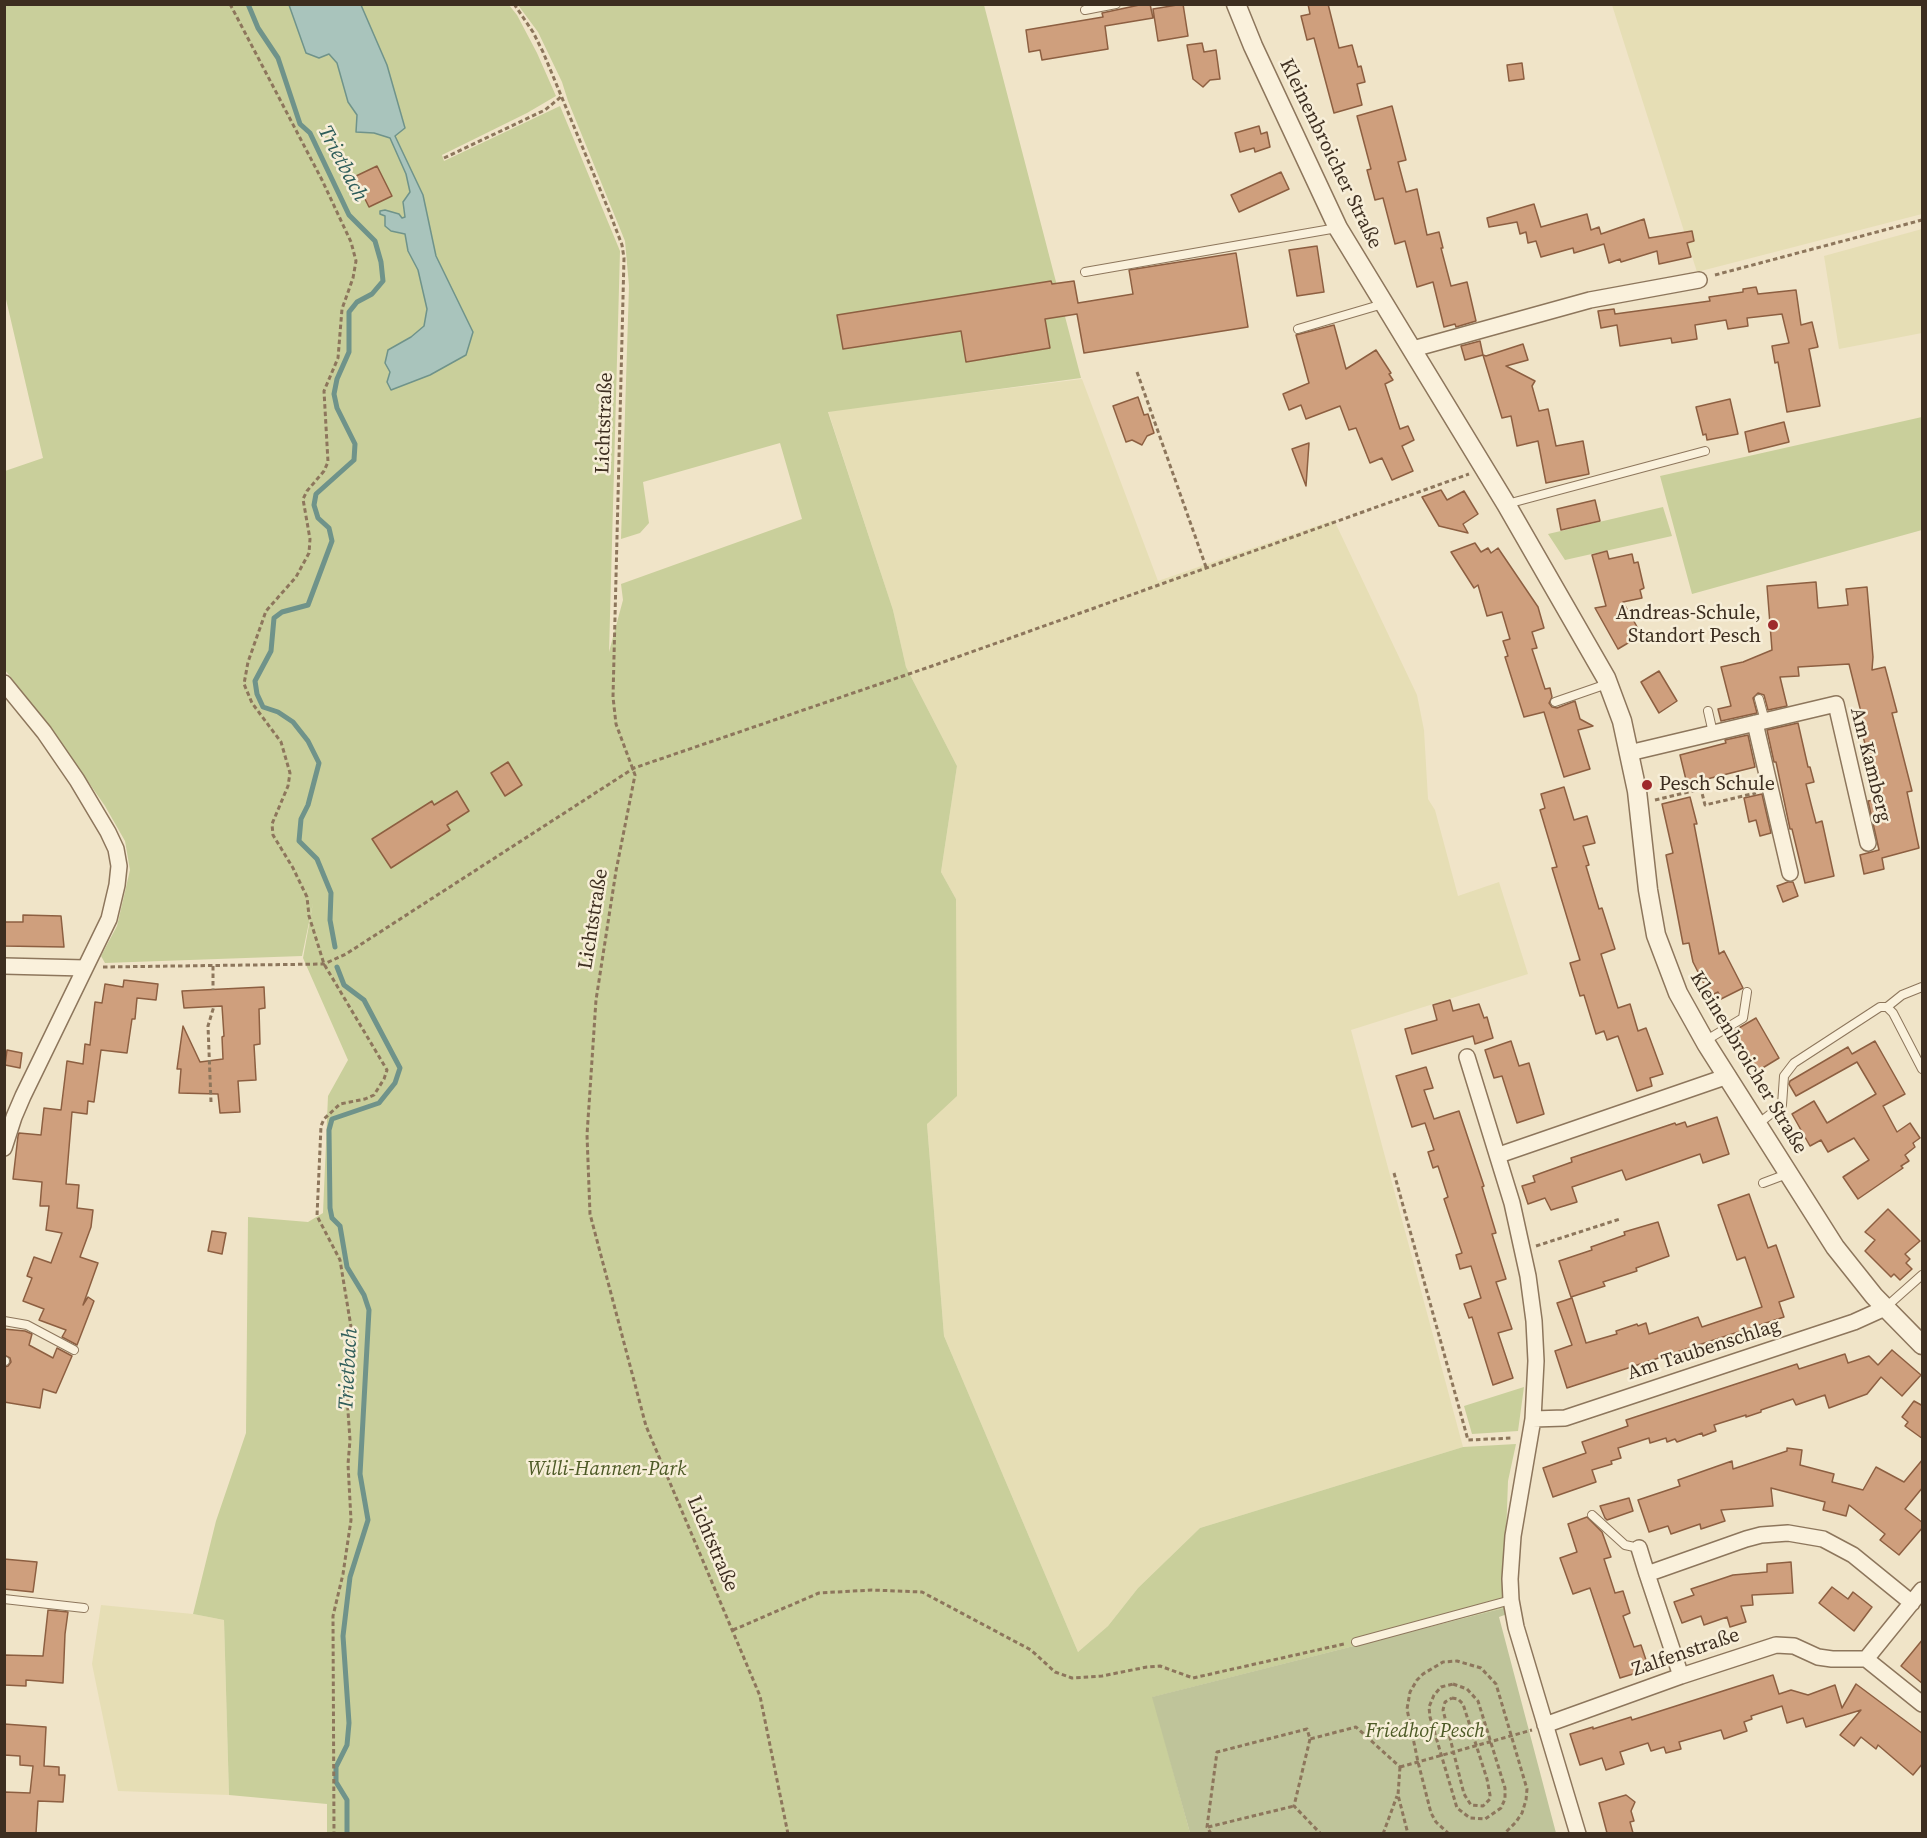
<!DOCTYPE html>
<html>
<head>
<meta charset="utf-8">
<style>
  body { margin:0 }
  #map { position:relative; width:1927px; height:1838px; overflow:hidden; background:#f0e4c8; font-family:"Source Serif 4",serif }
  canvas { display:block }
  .frame { position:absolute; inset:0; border:6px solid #3d2e20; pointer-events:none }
</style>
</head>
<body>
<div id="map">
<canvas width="1927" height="1838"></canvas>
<div class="frame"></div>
</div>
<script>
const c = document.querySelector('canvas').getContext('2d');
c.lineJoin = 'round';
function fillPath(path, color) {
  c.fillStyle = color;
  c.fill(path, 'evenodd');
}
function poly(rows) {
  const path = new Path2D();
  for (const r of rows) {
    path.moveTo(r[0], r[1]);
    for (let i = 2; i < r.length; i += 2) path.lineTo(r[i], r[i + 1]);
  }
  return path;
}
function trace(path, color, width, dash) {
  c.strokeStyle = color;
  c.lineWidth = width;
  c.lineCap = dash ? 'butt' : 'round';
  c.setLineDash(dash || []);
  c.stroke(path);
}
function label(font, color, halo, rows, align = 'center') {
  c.font = font + ' "Source Serif 4",serif';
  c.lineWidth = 5;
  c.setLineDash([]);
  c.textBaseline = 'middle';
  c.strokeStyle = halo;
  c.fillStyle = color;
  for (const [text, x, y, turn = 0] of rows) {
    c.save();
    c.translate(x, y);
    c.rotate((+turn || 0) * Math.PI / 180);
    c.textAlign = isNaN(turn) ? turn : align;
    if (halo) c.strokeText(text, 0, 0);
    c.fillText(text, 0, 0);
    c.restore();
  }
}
const farmland = poly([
  [1612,5,1922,5,1922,214,1697,272],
  [1922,229,1922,333,1839,349,1824,256],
  [1082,379,1158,581,1334,520,1417,695,1424,730,1428,799,1435,810,1458,896,1499,882,1528,974,1351,1030,1463,1447,1200,1528,1138,1588,1108,1626,1078,1652,944,1336,927,1124,956,899,941,872,957,766,906,667,893,610,828,411],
  [101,1605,193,1614,224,1620,229,1795,118,1791,92,1664]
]);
const green = poly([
  [4,5,289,5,306,53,329,54,337,63,348,102,357,115,356,131,374,133,390,137,406,174,410,192,403,202,405,217,402,218,385,216,405,234,408,251,418,270,427,309,424,326,411,337,388,351,390,372,387,382,391,390,430,375,465,355,473,332,436,256,423,195,395,136,405,127,387,65,361,5,509,5,517,15,537,53,556,96,527,113,442,155,444,161,560,106,620,251,609,652,623,600,621,584,802,519,780,443,643,482,649,523,640,533,621,539,629,286,625,241,568,101,562,82,538,32,518,5,984,5,1081,378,828,412,893,610,906,667,957,766,941,872,956,899,957,1096,927,1124,944,1336,1078,1652,1108,1626,1138,1588,1200,1528,1463,1447,1516,1444,1508,1481,1506,1536,1508,1607,1153,1697,1190,1833,327,1834,327,1804,229,1795,224,1620,193,1614,216,1521,246,1433,248,1217,308,1222,323,1213,328,1096,348,1060,303,958,313,903,302,956,105,963,101,956,117,926,130,870,125,841,105,806,50,727,5,670,5,471,43,458,5,295],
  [1922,417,1922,530,1692,594,1660,476],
  [1663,507,1672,536,1565,560,1548,534],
  [1524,1387,1518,1431,1472,1434,1464,1406]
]);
const cemetery = poly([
  [1508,1607,1510,1613,1499,1617,1556,1833,1190,1833,1152,1697]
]);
const water = poly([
  [289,5,361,5,387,65,405,128,395,136,423,195,436,256,473,332,466,355,430,375,391,390,387,382,390,372,385,363,388,350,411,337,424,326,427,309,418,270,408,251,405,234,391,231,385,226,385,216,380,214,380,211,385,210,399,214,402,218,405,217,403,202,410,192,406,174,390,138,374,133,356,132,357,115,348,102,337,63,329,54,319,58,306,53,289,5]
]);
const stream = poly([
  [248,4,258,28,278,58,300,124,310,133,349,215,375,241,381,262,383,281,372,294,357,302,349,312,349,352,337,379,334,394,337,408,355,444,354,460,316,494,314,505,318,518,329,528,332,541,308,605,282,612,274,618,271,651,255,681,257,694,263,707,278,712,293,722,308,741,319,763,308,805,301,819,299,841,317,859,331,893,330,920,335,947],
  [337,967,344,985,364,1000,400,1068,395,1083,379,1103,332,1119,329,1130,330,1208,332,1218,340,1226,347,1267,364,1295,369,1310,360,1474,368,1520,350,1577,343,1636,349,1723,347,1745,336,1767,336,1782,347,1800,347,1834]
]);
const building = poly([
  [1144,4,1150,4,1153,18,1105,26,1108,49,1042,60,1040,50,1029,52,1026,30,1103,17,1102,13,1144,4],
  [1183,4,1188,36,1158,41,1153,9,1183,4],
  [1308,4,1328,4,1339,48,1352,45,1358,67,1361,66,1365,82,1357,84,1362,105,1334,113,1314,38,1307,40,1301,16,1310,14,1308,4],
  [1202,43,1204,52,1216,50,1220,79,1210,80,1203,87,1193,79,1187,45,1202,43],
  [1522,63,1524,79,1509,81,1507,65,1522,63],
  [1392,106,1406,160,1398,162,1406,192,1417,189,1427,235,1439,232,1443,248,1441,248,1451,286,1467,282,1476,321,1456,327,1455,324,1444,327,1433,282,1417,287,1405,241,1395,244,1383,198,1375,200,1367,170,1371,169,1357,116,1392,106],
  [1259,126,1261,134,1267,132,1270,147,1255,152,1254,148,1240,152,1235,133,1259,126],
  [377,166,392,196,369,207,354,177,377,166],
  [1281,172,1289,189,1239,212,1231,195,1281,172],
  [1534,204,1541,227,1587,214,1591,230,1599,227,1601,234,1644,219,1649,238,1692,231,1694,241,1687,243,1691,257,1659,264,1657,251,1621,262,1620,259,1609,263,1604,244,1574,253,1573,248,1541,257,1536,241,1528,243,1526,232,1520,234,1517,222,1489,227,1487,218,1534,204],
  [1317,246,1324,292,1297,296,1289,250,1317,246],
  [1236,253,1248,327,1084,353,1077,314,1045,319,1050,348,966,362,961,331,843,349,837,315,1051,281,1052,284,1074,281,1078,303,1133,294,1129,270,1236,253],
  [1756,287,1758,294,1796,290,1801,325,1812,322,1818,347,1809,349,1820,406,1787,412,1778,362,1775,363,1772,346,1789,343,1782,314,1747,318,1748,326,1728,329,1726,320,1695,325,1697,339,1672,343,1671,338,1620,346,1617,325,1601,328,1598,311,1614,309,1615,314,1710,301,1709,297,1743,292,1743,289,1756,287],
  [1334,325,1346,369,1376,350,1391,373,1389,374,1393,380,1385,384,1400,429,1408,426,1414,440,1402,446,1413,471,1392,480,1382,458,1370,463,1356,428,1349,430,1340,406,1306,419,1301,405,1289,410,1283,394,1309,383,1296,335,1334,325],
  [1480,341,1483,355,1486,356,1523,344,1528,360,1506,366,1535,381,1532,386,1539,411,1548,409,1556,446,1583,441,1589,474,1546,483,1538,441,1517,446,1511,416,1502,418,1483,355,1465,360,1461,346,1480,341],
  [1138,397,1144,415,1148,414,1154,433,1147,436,1142,445,1132,440,1126,442,1113,406,1138,397],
  [1730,399,1738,434,1707,440,1706,434,1703,435,1696,407,1730,399],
  [1784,422,1789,442,1749,452,1745,432,1784,422],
  [1309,443,1306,486,1292,449,1309,443],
  [1441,490,1447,500,1464,491,1478,514,1463,524,1468,533,1439,526,1422,497,1441,490],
  [1595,500,1600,521,1561,530,1557,509,1595,500],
  [1475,543,1481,552,1488,548,1491,553,1498,548,1538,607,1544,628,1532,632,1537,648,1532,649,1545,689,1550,688,1552,697,1549,703,1552,707,1557,708,1575,701,1580,719,1593,726,1578,730,1590,769,1564,777,1544,712,1524,717,1505,657,1508,656,1503,641,1510,639,1502,612,1487,616,1478,585,1474,588,1451,552,1475,543],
  [1607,551,1609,559,1632,554,1634,563,1638,562,1644,588,1640,590,1642,598,1623,602,1640,632,1636,634,1638,637,1618,649,1595,608,1606,606,1592,555,1607,551],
  [1816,582,1818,608,1848,605,1846,589,1867,587,1873,657,1872,670,1885,667,1897,712,1892,713,1912,791,1907,792,1919,848,1882,858,1884,869,1864,874,1860,855,1879,850,1868,801,1874,800,1865,760,1869,759,1859,721,1863,720,1849,664,1798,667,1799,676,1780,677,1787,706,1768,710,1764,695,1758,693,1753,698,1757,713,1721,721,1718,709,1731,706,1721,667,1743,662,1772,650,1767,586,1816,582],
  [1659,671,1677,701,1659,713,1641,682,1659,671],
  [1798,723,1808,767,1810,767,1814,782,1806,784,1811,804,1816,823,1822,821,1834,876,1805,883,1792,829,1790,829,1776,762,1774,762,1767,730,1798,723],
  [1748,735,1755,767,1687,784,1680,755,1726,743,1725,740,1748,735],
  [508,762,522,785,505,796,491,773,508,762],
  [1564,787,1574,820,1587,816,1595,843,1583,846,1589,865,1586,866,1599,909,1602,908,1615,949,1601,954,1618,1008,1630,1004,1638,1031,1646,1028,1663,1074,1650,1078,1652,1086,1637,1091,1618,1036,1607,1040,1604,1031,1596,1034,1584,995,1580,996,1570,963,1580,960,1552,868,1557,867,1540,810,1545,808,1541,794,1564,787],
  [457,791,469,811,447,825,450,830,391,868,372,839,432,801,434,805,457,791],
  [1762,794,1771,833,1760,836,1756,820,1749,822,1744,798,1762,794],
  [1690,797,1697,824,1694,824,1719,954,1724,951,1743,988,1721,999,1718,992,1710,996,1693,962,1689,943,1683,944,1666,855,1673,853,1662,804,1690,797],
  [1788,882,1793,882,1798,896,1783,902,1777,886,1788,882],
  [23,915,61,916,64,947,4,946,4,922,23,922,23,915],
  [124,980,158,984,156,1000,137,998,135,1019,132,1019,127,1053,101,1050,94,1102,88,1101,87,1114,72,1112,66,1184,79,1185,77,1208,93,1210,91,1227,80,1257,98,1263,83,1305,88,1297,94,1301,77,1345,62,1337,66,1330,39,1320,44,1309,23,1301,32,1278,27,1276,34,1257,51,1263,62,1233,46,1230,49,1206,40,1206,42,1182,13,1179,18,1136,19,1133,41,1135,44,1108,61,1110,67,1061,83,1064,85,1044,90,1045,95,1002,102,1003,105,984,123,987,124,980],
  [264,987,265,1008,259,1009,260,1044,254,1045,256,1080,238,1081,240,1112,220,1113,218,1094,179,1093,181,1069,177,1069,183,1026,200,1062,223,1059,222,1037,224,1036,222,1006,184,1008,182,991,264,987],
  [1450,1000,1453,1011,1479,1004,1484,1018,1487,1017,1493,1038,1475,1044,1473,1036,1412,1054,1405,1029,1437,1020,1433,1005,1450,1000],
  [1756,1018,1779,1058,1756,1072,1732,1032,1756,1018],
  [1511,1041,1519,1066,1529,1063,1544,1114,1517,1123,1502,1076,1494,1078,1485,1050,1511,1041],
  [1875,1041,1905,1094,1883,1106,1897,1132,1910,1123,1920,1138,1913,1143,1915,1147,1905,1155,1909,1161,1901,1166,1903,1168,1858,1199,1843,1177,1869,1160,1854,1138,1828,1152,1821,1140,1810,1146,1792,1114,1814,1101,1827,1123,1876,1094,1857,1062,1796,1096,1789,1084,1790,1081,1848,1047,1852,1054,1875,1041],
  [7,1050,22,1053,20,1068,5,1065,7,1050],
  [1426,1067,1433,1088,1424,1090,1434,1119,1459,1111,1484,1186,1482,1187,1496,1233,1492,1234,1506,1279,1496,1282,1512,1329,1498,1333,1513,1378,1493,1385,1472,1317,1469,1318,1464,1304,1481,1298,1471,1266,1460,1269,1456,1255,1462,1253,1444,1199,1448,1197,1438,1166,1433,1168,1428,1152,1434,1150,1425,1123,1412,1127,1396,1076,1426,1067],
  [1717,1117,1729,1154,1703,1163,1700,1154,1626,1180,1622,1170,1572,1187,1577,1202,1551,1210,1545,1198,1528,1204,1522,1186,1535,1182,1533,1176,1572,1162,1571,1158,1675,1123,1676,1125,1685,1122,1687,1127,1717,1117],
  [1749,1194,1768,1248,1776,1245,1794,1297,1779,1302,1784,1317,1567,1388,1555,1351,1572,1345,1557,1303,1572,1298,1586,1343,1617,1334,1616,1331,1637,1324,1638,1326,1646,1323,1649,1334,1698,1317,1702,1327,1762,1307,1745,1257,1737,1260,1718,1205,1749,1194],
  [1888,1209,1920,1241,1905,1254,1910,1259,1906,1263,1912,1269,1900,1280,1894,1274,1891,1277,1865,1251,1875,1240,1865,1232,1888,1209],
  [1658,1222,1669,1256,1636,1268,1637,1271,1603,1282,1605,1286,1571,1297,1559,1261,1592,1250,1591,1247,1625,1235,1624,1232,1658,1222],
  [212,1231,226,1233,222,1254,208,1251,212,1231],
  [4,1329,25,1331,32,1334,29,1345,53,1358,57,1348,72,1356,56,1393,43,1389,40,1408,4,1402,4,1367,8,1366,11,1362,10,1358,4,1355,4,1329],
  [1892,1350,1921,1375,1902,1396,1881,1377,1867,1394,1829,1408,1825,1395,1796,1405,1793,1399,1761,1410,1761,1412,1746,1417,1746,1415,1714,1425,1716,1431,1703,1436,1702,1433,1677,1442,1675,1439,1667,1442,1666,1438,1650,1443,1649,1438,1618,1448,1621,1458,1611,1461,1612,1464,1592,1470,1596,1482,1553,1497,1543,1468,1586,1453,1582,1442,1628,1426,1626,1420,1797,1364,1799,1369,1845,1354,1848,1363,1869,1356,1878,1365,1892,1350],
  [1914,1401,1923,1406,1923,1439,1905,1426,1908,1422,1902,1417,1914,1401],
  [1787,1448,1802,1450,1800,1465,1834,1474,1832,1482,1863,1490,1876,1467,1904,1482,1923,1459,1923,1487,1905,1509,1923,1523,1923,1527,1899,1555,1880,1540,1885,1534,1849,1505,1846,1516,1823,1510,1825,1502,1771,1488,1773,1506,1721,1510,1725,1521,1701,1529,1700,1524,1671,1534,1668,1526,1649,1532,1638,1500,1680,1486,1678,1480,1732,1461,1733,1469,1787,1451,1787,1448],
  [1629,1498,1633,1511,1607,1520,1605,1518,1600,1506,1629,1498],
  [1587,1517,1602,1532,1611,1557,1604,1559,1615,1593,1623,1591,1630,1613,1623,1616,1634,1647,1641,1645,1649,1669,1620,1678,1590,1588,1573,1594,1560,1558,1577,1552,1568,1524,1587,1517],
  [4,1559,37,1562,33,1592,4,1589,4,1559],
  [1791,1562,1793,1593,1752,1595,1753,1605,1741,1606,1746,1622,1730,1627,1727,1617,1704,1625,1701,1616,1682,1623,1674,1602,1694,1595,1691,1589,1733,1575,1767,1572,1767,1564,1791,1562],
  [1832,1587,1848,1599,1853,1592,1872,1607,1854,1631,1819,1603,1832,1587],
  [48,1610,68,1612,65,1634,63,1683,26,1680,26,1686,4,1685,4,1655,43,1656,48,1610],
  [1923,1639,1923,1684,1901,1666,1923,1639],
  [1773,1675,1779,1694,1791,1690,1808,1695,1835,1685,1842,1708,1856,1684,1923,1734,1923,1763,1913,1775,1878,1745,1876,1749,1861,1737,1854,1746,1840,1735,1861,1710,1806,1727,1803,1718,1787,1723,1782,1706,1751,1716,1752,1719,1744,1722,1747,1731,1724,1739,1721,1730,1679,1742,1681,1749,1666,1753,1664,1747,1651,1751,1648,1743,1620,1752,1624,1764,1606,1770,1602,1758,1580,1765,1570,1734,1593,1727,1593,1729,1631,1717,1632,1720,1773,1675],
  [4,1724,46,1727,44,1766,59,1767,59,1775,65,1775,63,1802,38,1801,36,1833,4,1833,4,1792,30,1793,33,1766,20,1765,20,1756,4,1755,4,1724],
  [1626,1795,1635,1802,1631,1811,1634,1821,1630,1822,1633,1833,1607,1833,1599,1803,1626,1795]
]);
const path = poly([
  [230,4,322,180,351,242,356,261,353,278,342,309,338,358,324,391,328,462,324,471,307,491,303,499,310,539,309,553,296,577,266,611,248,662,244,684,252,703,281,742,290,773,288,786,272,824,273,835,293,868,307,897,309,916,324,964,387,1070,384,1079,374,1095,365,1099,340,1104,324,1119,321,1126,317,1216,340,1260,353,1339,347,1397,350,1440,348,1464,351,1520,343,1574,333,1616,334,1834],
  [514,4,533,32,543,52,609,211,622,245,624,258,613,697,616,724,635,775,616,871,596,1000,587,1135,590,1214,646,1426,760,1696,788,1834],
  [444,158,545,110,562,96],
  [1715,275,1922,220],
  [1137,372,1206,567],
  [1655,800,1701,789,1705,805,1756,793],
  [213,966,213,990],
  [103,967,324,964,346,954,634,768,935,665,1469,474],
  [211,1102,208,1026,214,1006],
  [1394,1173,1468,1440,1513,1438],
  [1536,1246,1620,1219],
  [733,1630,819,1593,872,1590,922,1592,1031,1650,1055,1672,1072,1678,1102,1676,1147,1667,1160,1666,1193,1678,1344,1644],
  [1453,1684,1467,1689,1478,1701,1505,1788,1505,1799,1501,1808,1485,1819,1470,1818,1457,1808,1430,1717,1429,1707,1434,1695,1441,1687,1453,1684],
  [1452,1698,1458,1699,1463,1704,1487,1779,1490,1795,1490,1799,1483,1806,1471,1805,1464,1794,1443,1710,1445,1702,1452,1698],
  [1310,1739,1294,1806,1321,1834],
  [1400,1767,1532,1730],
  [1400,1767,1398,1795,1408,1834],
  [1208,1827,1294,1806],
  [1211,1834,1207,1827,1217,1752,1307,1729,1310,1739,1356,1727,1400,1767],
  [1383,1834,1397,1796],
  [1449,1834,1436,1822,1431,1813,1418,1762,1407,1709,1410,1692,1417,1680,1423,1674,1443,1662,1457,1661,1481,1668,1496,1684,1527,1789,1526,1800,1522,1813,1516,1822,1504,1834]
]);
const service = poly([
  [1085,10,1116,4],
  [1085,272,1337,228],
  [1298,329,1383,304],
  [1507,504,1705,451],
  [1759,699,1765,721],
  [1555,702,1607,684],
  [1708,711,1713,733],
  [1887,1007,1902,995,1922,987],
  [1705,1041,1743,1018,1747,992],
  [1758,1124,1782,1105,1784,1076,1794,1063,1880,1007,1887,1007,1893,1013,1922,1069],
  [1763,1183,1787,1174],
  [1886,1307,1922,1275],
  [4,1321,27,1325,74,1350],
  [4,1361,5,1361],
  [1592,1515,1625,1545,1639,1548],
  [4,1599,84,1608],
  [1356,1642,1511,1600]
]);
const minor = poly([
  [1413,349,1590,300,1699,280],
  [4,683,44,732,77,780,108,832,116,849,119,866,117,885,109,919,23,1096,14,1117,4,1148],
  [1755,723,1790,873],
  [1629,753,1836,704,1868,843],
  [4,966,85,968],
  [1467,1057,1512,1203,1528,1276,1534,1321,1536,1361,1533,1419,1513,1536,1510,1579,1511,1600,1516,1627,1578,1834],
  [1499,1155,1728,1076],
  [1533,1419,1565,1418,1854,1322,1885,1308],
  [1639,1548,1647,1574],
  [1866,1659,1922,1704],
  [1681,1676,1647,1574,1746,1539,1761,1535,1788,1533,1823,1539,1853,1555,1912,1603],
  [1545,1725,1681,1676,1776,1645,1794,1646,1818,1657,1832,1659,1866,1659,1922,1590]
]);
const tertiary = poly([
  [1236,4,1253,46,1338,228,1506,504,1606,678,1622,721,1637,791,1648,890,1656,935,1678,993,1707,1045,1835,1247,1874,1296,1922,1345]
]);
const markers = [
  [1773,625,6,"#9e2a2b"],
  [1647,785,6,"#9e2a2b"]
];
const streetNames = [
  ["Kleinenbroicher Straße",1330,154,64],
  ["Lichtstraße",605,423,-88],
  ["Am Kamberg",1870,765,76],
  ["Lichtstraße",594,919,-81],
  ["Kleinenbroicher Straße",1748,1063,59],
  ["Am Taubenschlag",1704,1350,-18],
  ["Lichtstraße",712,1544,67],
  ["Zalfenstraße",1686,1653,-19]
];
const poiNames = [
  ["Andreas-Schule,",1761,614],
  ["Standort Pesch",1761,637],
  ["Pesch Schule",1659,785,"left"]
];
const parkNames = [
  ["Willi-Hannen-Park",607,1470],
  ["Friedhof Pesch",1425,1732]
];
const waterNames = [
  ["Trietbach",342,164,62],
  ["Trietbach",349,1369,-87]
];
fillPath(farmland, '#e6deb5');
fillPath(green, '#c9cf9b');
fillPath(cemetery, '#bfc49a');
fillPath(water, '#a9c4bc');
trace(water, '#6f938a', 1.5);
trace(stream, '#6f938a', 5);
fillPath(building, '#cf9f7d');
trace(building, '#8d5f41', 1.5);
trace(service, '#8d765c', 10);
trace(minor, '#8d765c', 18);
trace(tertiary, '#8d765c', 21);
trace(path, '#8d765c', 3, [4.5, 3]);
trace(service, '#faf1dc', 8);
trace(minor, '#faf1dc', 15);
trace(tertiary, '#faf1dc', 18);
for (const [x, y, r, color] of markers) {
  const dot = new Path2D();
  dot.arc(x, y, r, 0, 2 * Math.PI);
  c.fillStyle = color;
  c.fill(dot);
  trace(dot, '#f7eed8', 2);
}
label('20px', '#3d2e20', '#f7eed8', streetNames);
label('20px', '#3d2e20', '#f7eed8', poiNames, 'right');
label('italic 20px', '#4d5a26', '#f7eed8', parkNames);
label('italic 21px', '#2f5d5a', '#f7eed8', waterNames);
</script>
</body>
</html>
